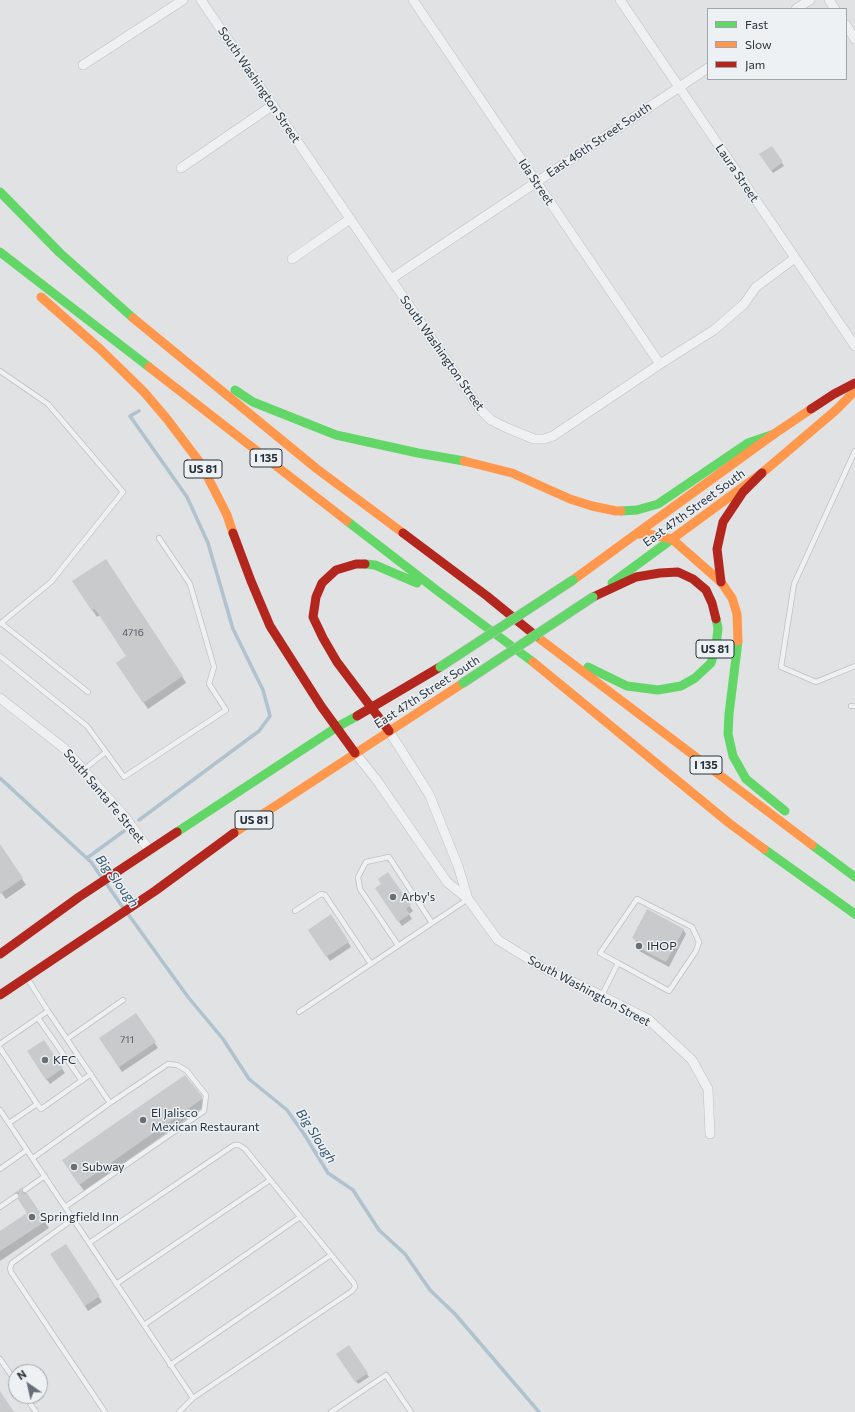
<!DOCTYPE html>
<html>
<head>
<meta charset="utf-8">
<style>
  body { margin:0 }
  #map { position:relative; width:855px; height:1412px; overflow:hidden; background:#e0e2e4; font-family:Commissioner,sans-serif }
  canvas { display:block }
  .legend { position:absolute; left:707px; top:8px; width:140px; height:72px; box-sizing:border-box; background:#edf1f4; border:1px solid #9ea5aa; margin:0; padding:5px 7px; list-style:none; font-size:12px; color:#28323c }
  .legend li { display:flex; align-items:center; gap:8px; height:20px }
  .legend b { width:20px; border:1px solid #9ea5aa }
  .north { position:absolute; left:8px; top:1364px; width:40px; height:40px; box-sizing:border-box; background:#edf1f4; border:1px solid #9ea5aa; border-radius:50%; rotate:326deg; font-size:11px; font-weight:700; line-height:16px; text-align:center; color:#28323c }
  .north::after { content:''; display:block; margin:auto; width:14px; height:18px; background:#687077; clip-path:polygon(50% 0,100% 100%,50% 72%,0 100%) }
</style>
</head>
<body>
<div id="map">
<canvas width="855" height="1412"></canvas>
<ul class="legend">
<li><b style="height:5px;background:#63d668"></b>Fast</li>
<li><b style="height:5px;background:#ff974d"></b>Slow</li>
<li><b style="height:5px;background:#b3261e"></b>Jam</li>
</ul>
<div class="north">N</div>
</div>
<script>
const c = document.querySelector('canvas').getContext('2d');
c.lineJoin = 'round';
function fillPath(path, color) {
  c.fillStyle = color;
  c.fill(path, 'evenodd');
}
function poly(rows) {
  const path = new Path2D();
  for (const r of rows) {
    path.moveTo(r[0], r[1]);
    for (let i = 2; i < r.length; i += 2) path.lineTo(r[i], r[i + 1]);
  }
  return path;
}
function trace(path, color, width, dash) {
  c.strokeStyle = color;
  c.lineWidth = width;
  c.lineCap = dash ? 'butt' : 'round';
  c.setLineDash(dash || []);
  c.stroke(path);
}
function label(font, color, halo, rows, align = 'center') {
  c.font = font + ' Commissioner,sans-serif';
  c.lineWidth = 3;
  c.setLineDash([]);
  c.textBaseline = 'middle';
  c.strokeStyle = halo;
  c.fillStyle = color;
  for (const [text, x, y, turn = 0] of rows) {
    c.save();
    c.translate(x, y);
    c.rotate((+turn || 0) * Math.PI / 180);
    c.textAlign = isNaN(turn) ? turn : align;
    if (halo) c.strokeText(text, 0, 0);
    c.fillText(text, 0, 0);
    c.restore();
  }
}
const shadow = poly([
  [763,158,782,163,784,166,773,173],
  [77,588,182,676,186,683,148,709,122,670,127,657,100,615,97,617],
  [0,846,26,885,6,899,0,891],
  [388,874,413,911,409,914,412,919,402,926,379,893],
  [683,929,686,934,669,967,639,951,636,946,637,943,634,938],
  [312,935,348,942,351,947,330,961],
  [136,1014,158,1048,122,1072,103,1043],
  [44,1041,65,1073,50,1084,31,1057],
  [201,1097,206,1104,205,1106,84,1191,68,1167],
  [23,1188,49,1228,0,1261,0,1232,28,1214,15,1193],
  [66,1245,102,1302,88,1311,55,1259],
  [349,1346,369,1377,358,1384,339,1357]
]);
const stream = poly([
  [139,411,130,416,187,497,208,543,233,629,263,690,270,716,259,731,139,820],
  [0,778,91,862,102,878],
  [87,858,124,831],
  [106,883,124,909],
  [128,914,188,997,223,1039,249,1079,287,1110,304,1134,328,1173,353,1190,379,1230,405,1254,430,1290,455,1314,539,1412]
]);
const building = poly([
  [772,146,783,162,771,171,759,154],
  [106,559,183,676,143,703,116,663,126,656,95,609,92,611,72,581],
  [0,844,23,878,0,894],
  [388,872,411,905,406,909,410,914,398,922,375,888,381,884,378,879],
  [647,909,684,929,666,962,635,946,638,941,632,938],
  [331,914,349,942,326,957,308,930],
  [136,1013,156,1042,119,1067,99,1038],
  [44,1040,63,1068,46,1080,27,1051],
  [185,1075,202,1096,202,1099,79,1185,62,1160],
  [23,1187,22,1192,24,1194,27,1193,46,1221,0,1251,0,1231,27,1213,18,1199,19,1194,17,1192,14,1193],
  [66,1244,100,1296,85,1306,50,1254],
  [349,1345,368,1373,355,1382,336,1354],
  [0,1391,14,1412,0,1412]
]);
const lane = poly([
  [0,371,48,404,123,492,51,582,0,624],
  [855,451,794,584,781,667,816,682,855,666],
  [1,623,88,692],
  [0,656,87,726,106,752],
  [851,706,855,706],
  [83,770,106,752,124,777,226,710,209,684,214,667,190,584,159,538],
  [295,911,321,894,325,895,371,964],
  [398,945,360,889,358,877,366,862,389,857,432,923],
  [27,978,48,1011,110,1103],
  [602,995,618,963,600,953,637,899,692,927,699,942,696,951,669,991,618,963],
  [299,1012,468,899],
  [38,1018,82,1081],
  [67,1039,123,1000],
  [0,1044,48,1011],
  [0,1048,37,1104],
  [0,1110,193,1398,179,1412],
  [9,1123,37,1104,41,1109,91,1074],
  [33,1158,110,1103,168,1064,177,1065,187,1071,206,1095,204,1111,65,1207],
  [0,1169,27,1150],
  [25,1190,45,1176],
  [0,1207,16,1196],
  [73,1219,12,1263,10,1268,11,1272,105,1412],
  [89,1243,234,1145,239,1145,245,1149,354,1283,355,1287,352,1291,193,1398],
  [116,1284,270,1180],
  [144,1325,300,1217],
  [0,1359,16,1382],
  [170,1365,331,1255],
  [25,1396,36,1412],
  [331,1412,386,1375,411,1412]
]);
const street = poly([
  [201,0,479,408,491,420,507,428,534,439,544,439,553,436,660,364,714,330,744,304,756,287,795,258],
  [413,0,660,364],
  [620,0,855,346],
  [829,0,835,9],
  [796,9,810,0],
  [846,25,855,39],
  [83,65,183,0],
  [181,168,273,105],
  [292,259,350,219],
  [391,279,708,68],
  [0,698,65,749,125,817,150,851],
  [389,731,429,794,458,866,468,899],
  [355,753,376,779,447,882,468,899,498,940,545,969,586,988,648,1019,692,1060,708,1089,710,1134]
]);
const fast = poly([
  [0,192,60,253,133,318],
  [0,252,149,367],
  [235,390,253,402,336,435,418,453,464,461],
  [621,511,637,510,658,504,748,443,774,434],
  [347,521,439,592,533,662],
  [365,564,375,565,417,583],
  [612,583,672,539],
  [738,641,729,714,728,734,733,756,746,779,785,811],
  [588,667,627,686,658,690,681,686,695,678,711,663,716,646,718,628,716,619],
  [177,832,337,727,357,716],
  [812,845,855,877],
  [764,849,855,914]
]);
const slow = poly([
  [41,297,100,349,144,392,167,419,201,464,227,515,233,533],
  [133,318,317,469,403,533],
  [149,367,347,521],
  [464,461,512,473,570,499,592,506,616,511,621,511],
  [636,534,774,434,811,409],
  [636,534,648,534,672,539,721,582,732,598,737,614,738,641],
  [672,539,762,473,836,410,855,391],
  [573,580,636,534],
  [536,636,812,845],
  [533,662,729,823,764,849],
  [234,833,463,683]
]);
const jam = poly([
  [811,409,834,394,855,383],
  [233,533,251,581,270,626,321,706,355,753],
  [403,533,487,596,536,636],
  [365,564,356,564,336,570,322,583,316,597,313,617,323,638,337,662,389,731],
  [721,582,717,549,723,522,743,492,762,473],
  [593,597,636,577,660,573,678,572,693,579,706,590,712,603,716,619],
  [357,716,440,667],
  [0,954,79,897,177,832],
  [0,995,155,891,234,833]
]);
const fastBridge = poly([
  [440,667,573,580],
  [463,683,593,597]
]);
const markers = [
  [393,897,4,"#687077"],
  [639,946,4,"#687077"],
  [45,1060,4,"#687077"],
  [143,1120,4,"#687077"],
  [74,1167,4,"#687077"],
  [32,1217,4,"#687077"]
];
const numberNames = [
  ["4716",133,633],
  ["711",127,1040]
];
const shields = [
  [266,458,32],
  [203,469,38],
  [715,649,38],
  [706,765,32],
  [254,820,38]
];
const shieldNames = [
  ["I 135",266,458],
  ["US 81",203,469],
  ["US 81",715,649],
  ["I 135",706,765],
  ["US 81",254,820]
];
const streetNames = [
  ["South Washington Street",259,85,56],
  ["East 46th Street South",599,140,-34],
  ["Laura Street",737,173,56],
  ["Ida Street",536,182,56],
  ["South Washington Street",442,353,55],
  ["East 47th Street South",694,508,-36],
  ["East 47th Street South",427,692,-33],
  ["South Santa Fe Street",104,796,50],
  ["South Washington Street",589,991,28]
];
const poiNames = [
  ["Arby's",401,897],
  ["IHOP",647,946],
  ["KFC",53,1060],
  ["El Jalisco",151,1113],
  ["Mexican Restaurant",151,1127],
  ["Subway",82,1167],
  ["Springfield Inn",40,1217]
];
const waterNames = [
  ["Big Slough",117,881,53],
  ["Big Slough",316,1136,57]
];
fillPath(shadow, '#0003');
trace(stream, '#afc2ce', 3.5);
fillPath(building, '#c8cacc');
trace(lane, '#bec0c2', 6);
trace(street, '#bec0c2', 10);
trace(lane, '#eff0f1', 4.5);
trace(street, '#eff0f1', 9);
trace(fast, '#63d668', 9);
trace(slow, '#ff974d', 9);
trace(jam, '#b3261e', 9);
trace(fastBridge, '#bcbfc2', 10, []);
trace(fastBridge, '#63d668', 9);
for (const [x, y, r, color] of markers) {
  const dot = new Path2D();
  dot.arc(x, y, r, 0, 2 * Math.PI);
  c.fillStyle = color;
  c.fill(dot);
  trace(dot, '#edf1f4', 1.5);
}
label('10px', '#515961', null, numberNames);
for (const [x, y, w] of shields) {
  const box = new Path2D();
  box.roundRect(x - w / 2, y - 9, w, 18, 3);
  c.fillStyle = '#edf1f4';
  c.fill(box);
  trace(box, '#28323c', 1);
}
label('bold 11px', '#28323c', null, shieldNames);
label('12px', '#28323c', '#edf1f4', streetNames);
label('12px', '#28323c', '#edf1f4', poiNames, 'left');
label('italic 13px', '#34556e', '#edf1f4', waterNames);
</script>
</body>
</html>
